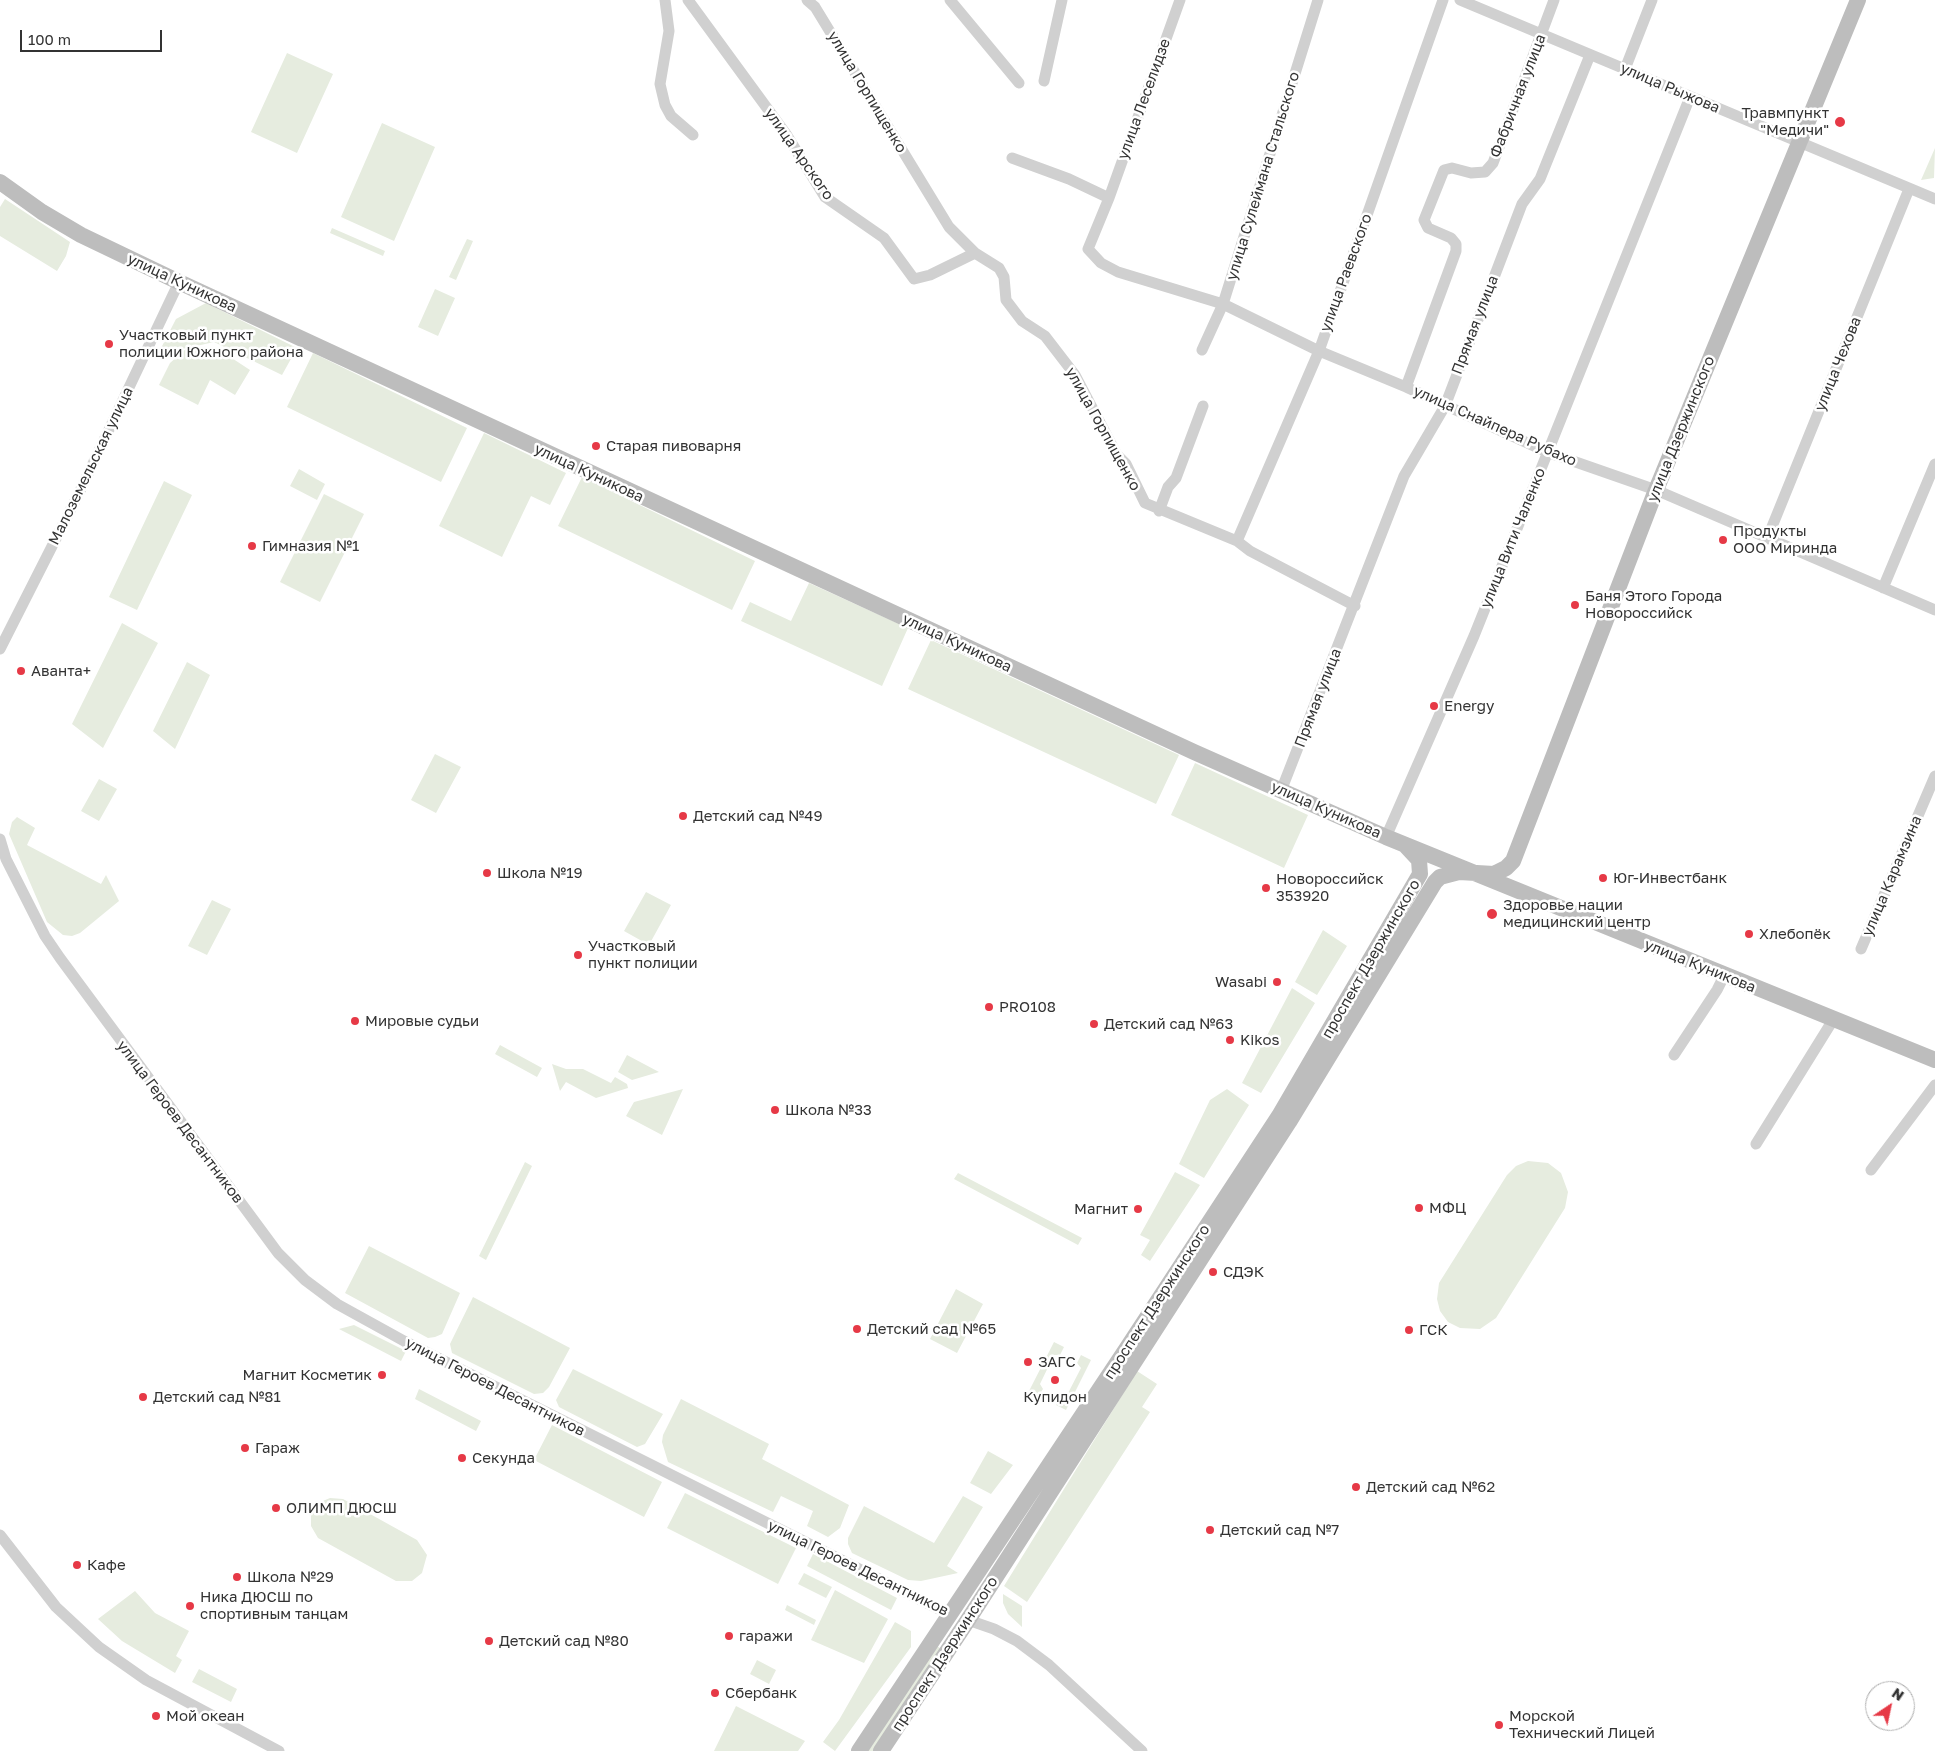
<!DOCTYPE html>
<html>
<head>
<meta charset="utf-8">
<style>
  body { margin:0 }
  #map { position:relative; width:1935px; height:1751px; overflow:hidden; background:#fff; font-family:"Golos Text",sans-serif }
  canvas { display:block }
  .north { position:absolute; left:1865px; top:1681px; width:50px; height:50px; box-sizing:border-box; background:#fff; border:1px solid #adadad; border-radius:50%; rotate:34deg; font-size:14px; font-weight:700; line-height:20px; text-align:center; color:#333 }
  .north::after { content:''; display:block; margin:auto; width:18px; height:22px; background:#e63946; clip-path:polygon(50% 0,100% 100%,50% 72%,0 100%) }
  .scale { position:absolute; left:20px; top:30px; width:142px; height:22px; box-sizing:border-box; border:2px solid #333; border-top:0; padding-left:6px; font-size:15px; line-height:18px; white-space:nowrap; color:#333; -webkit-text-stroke:4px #fff; paint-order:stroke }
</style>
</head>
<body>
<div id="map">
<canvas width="1935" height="1751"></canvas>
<div class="north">N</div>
<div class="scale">100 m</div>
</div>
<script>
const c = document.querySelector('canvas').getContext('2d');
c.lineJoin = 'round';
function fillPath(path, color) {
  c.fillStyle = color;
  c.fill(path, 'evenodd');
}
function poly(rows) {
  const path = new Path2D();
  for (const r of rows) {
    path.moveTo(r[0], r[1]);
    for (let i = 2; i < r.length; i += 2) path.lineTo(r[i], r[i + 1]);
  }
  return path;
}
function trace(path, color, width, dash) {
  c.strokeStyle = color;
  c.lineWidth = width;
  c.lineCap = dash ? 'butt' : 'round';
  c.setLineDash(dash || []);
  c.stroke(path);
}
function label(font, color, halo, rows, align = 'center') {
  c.font = font + ' "Golos Text",sans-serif';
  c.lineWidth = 5;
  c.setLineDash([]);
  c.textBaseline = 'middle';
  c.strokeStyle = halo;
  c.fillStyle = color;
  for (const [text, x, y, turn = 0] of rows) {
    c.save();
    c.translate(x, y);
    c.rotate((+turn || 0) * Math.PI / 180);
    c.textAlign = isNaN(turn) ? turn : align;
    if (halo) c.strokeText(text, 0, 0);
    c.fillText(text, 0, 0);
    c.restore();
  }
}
const green = poly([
  [287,53,333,74,297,153,251,132],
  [382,123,435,147,394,241,341,217],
  [1935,148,1934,178,1921,180],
  [5,199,70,242,66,256,57,271,0,236,0,207],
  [332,228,385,251,383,256,330,233],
  [467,239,473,241,456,280,449,277],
  [435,289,455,298,438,336,418,327],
  [206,303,297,348,282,375,214,342,192,347,215,347,250,370,235,395,210,380,198,405,159,385,170,363,187,348,159,352,176,319],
  [313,353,467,428,441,482,287,407],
  [484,433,566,473,550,505,531,496,502,557,439,526],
  [299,469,325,484,317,500,290,486],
  [582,477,755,561,732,610,558,526],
  [164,481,192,495,137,610,109,597],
  [324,494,364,514,320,602,280,582],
  [809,583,908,628,882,686,741,621,750,602,791,621],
  [122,623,158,643,103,748,72,724],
  [931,640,1179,755,1156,804,908,689],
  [187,662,210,675,175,749,153,731],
  [435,754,461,767,436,813,411,800],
  [1195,763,1308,815,1284,868,1171,815],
  [99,779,117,789,99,821,81,811],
  [17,817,35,828,27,845,101,884,106,875,119,901,80,933,72,936,63,935,47,922,9,834,12,822],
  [646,892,671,905,649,945,624,931],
  [212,900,231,909,207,955,188,946],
  [1323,930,1347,946,1317,995,1295,982],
  [1292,988,1315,1003,1261,1093,1242,1083],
  [500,1045,542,1068,537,1077,495,1054],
  [627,1055,659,1072,632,1080,618,1072],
  [552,1064,566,1069,583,1069,611,1083,615,1077,627,1084,628,1088,596,1098,566,1082,560,1091],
  [683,1089,662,1135,626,1116,634,1102],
  [1227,1089,1249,1105,1204,1178,1179,1164,1210,1100],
  [1528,1161,1548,1163,1561,1173,1568,1192,1565,1208,1496,1318,1480,1329,1460,1328,1448,1322,1440,1311,1437,1299,1439,1283,1507,1175,1516,1166],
  [525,1162,532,1166,486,1260,479,1256],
  [1175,1172,1200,1185,1150,1261,1141,1255,1150,1240,1140,1235],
  [958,1173,1082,1238,1078,1245,954,1179],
  [369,1246,460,1293,442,1334,435,1337,428,1338,345,1293],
  [956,1289,983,1304,957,1353,930,1339],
  [473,1297,570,1348,549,1387,543,1393,534,1394,452,1353,450,1344],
  [354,1325,406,1351,401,1361,339,1329],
  [1054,1342,1064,1347,1060,1355,1054,1355,1040,1384,1043,1389,1039,1396,1029,1391],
  [1081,1355,1091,1360,1066,1410,1056,1405,1060,1397,1066,1397,1081,1368,1077,1363],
  [573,1369,663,1414,645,1444,637,1447,559,1407,556,1400],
  [1137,1371,1157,1384,1142,1407,1150,1412,1027,1602,1004,1586],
  [419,1389,481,1421,476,1431,415,1399],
  [681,1399,769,1444,762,1459,849,1505,840,1528,828,1537,807,1526,813,1511,781,1496,773,1512,668,1462,662,1442,663,1435],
  [552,1425,662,1482,644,1517,534,1460],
  [988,1451,1013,1465,991,1494,970,1483],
  [685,1493,796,1548,778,1584,667,1528],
  [963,1496,983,1507,947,1566,958,1573,921,1581,908,1580,852,1553,848,1544,848,1538,864,1506,934,1543],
  [330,1498,343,1499,417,1540,427,1555,422,1573,412,1581,396,1581,318,1538,311,1526,311,1515,318,1503],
  [813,1554,897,1598,891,1610,807,1566],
  [804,1573,832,1587,826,1598,798,1584],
  [835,1590,888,1619,864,1663,811,1640],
  [135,1591,155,1613,189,1631,176,1656,182,1660,175,1673,122,1641,98,1619],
  [1003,1594,1022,1606,1022,1627,1008,1614,1003,1603],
  [787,1605,816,1620,814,1625,785,1610],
  [895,1622,911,1631,911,1647,835,1751,823,1742,839,1720],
  [936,1645,941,1649,874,1751,866,1751],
  [757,1660,776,1670,769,1684,750,1674],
  [199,1669,237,1689,231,1702,192,1682],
  [736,1706,805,1741,798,1751,714,1751]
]);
const street = poly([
  [665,0,669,31,660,84,665,105,671,116,693,135],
  [688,0,786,134,825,197,884,238,914,279,930,275,975,253],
  [807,0,815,7,949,227,975,253,999,268,1004,277,1006,300,1022,321,1045,336,1075,375,1117,455,1126,464,1145,503,1237,541,1250,551,1355,606],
  [950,0,1019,83],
  [1180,0,1109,198,1088,249,1101,263,1118,272,1223,304,1319,351,1406,387,1547,452,1656,490,1935,610],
  [1460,0,1935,199],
  [1625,69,1652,0],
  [1044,81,1062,0],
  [1012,158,1069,179,1109,198],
  [1202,350,1223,304,1318,0],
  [1406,387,1456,251,1456,244,1451,238,1428,228,1424,220,1444,170,1452,168,1471,173,1485,172,1493,163,1554,0],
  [1159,511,1168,487,1176,478,1203,406],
  [1767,539,1909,189],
  [1237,541,1319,351,1443,0],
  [1883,588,1935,464],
  [0,649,78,495,179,282],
  [1281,791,1404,476,1445,406,1522,204,1540,179,1590,55],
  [1386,837,1474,636,1690,97],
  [0,839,6,859,45,936,60,958,278,1253,305,1280,337,1304,404,1341,949,1614],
  [1861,949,1935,776],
  [1674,1055,1717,990,1724,976],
  [1756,1144,1833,1020],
  [1871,1170,1935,1085],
  [0,1535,56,1607,99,1647,146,1680,279,1751],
  [968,1620,994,1629,1017,1641,1049,1665,1142,1751]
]);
const secondary = poly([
  [0,182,42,212,81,235,179,282,1194,752,1386,837,1935,1060],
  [859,1751,1127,1348,1279,1116,1420,874,1419,860,1406,846],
  [881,1751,968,1620,1289,1122,1435,882,1440,877,1459,872,1494,874,1506,868,1513,861,1656,490,1858,0]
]);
const markers = [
  [1840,122,6,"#e63946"],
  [109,344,5,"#e63946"],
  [596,446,5,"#e63946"],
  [1723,540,5,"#e63946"],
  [252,546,5,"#e63946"],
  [1575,605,5,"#e63946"],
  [21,671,5,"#e63946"],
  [1434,706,5,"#e63946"],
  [683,816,5,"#e63946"],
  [487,873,5,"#e63946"],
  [1603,878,5,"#e63946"],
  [1266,888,5,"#e63946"],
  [1492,914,6,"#e63946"],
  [1749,934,5,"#e63946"],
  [578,955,5,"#e63946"],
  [1277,982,5,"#e63946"],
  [989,1007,5,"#e63946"],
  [355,1021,5,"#e63946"],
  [1094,1024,5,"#e63946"],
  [1230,1040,5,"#e63946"],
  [775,1110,5,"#e63946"],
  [1419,1208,5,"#e63946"],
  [1138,1209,5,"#e63946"],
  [1213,1272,5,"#e63946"],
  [857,1329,5,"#e63946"],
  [1409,1330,5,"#e63946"],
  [1028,1362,5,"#e63946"],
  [382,1375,5,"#e63946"],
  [1055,1380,5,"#e63946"],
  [143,1397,5,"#e63946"],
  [245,1448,5,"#e63946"],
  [462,1458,5,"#e63946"],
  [1356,1487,5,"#e63946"],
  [276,1508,5,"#e63946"],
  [1210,1530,5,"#e63946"],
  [77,1565,5,"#e63946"],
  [237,1577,5,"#e63946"],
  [190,1606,5,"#e63946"],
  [729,1636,5,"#e63946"],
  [489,1641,5,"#e63946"],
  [715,1693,5,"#e63946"],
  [156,1716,5,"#e63946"],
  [1499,1725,5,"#e63946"]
];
const streetNames = [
  ["улица Рыжова",1670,88,23],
  ["улица Горпищенко",867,92,59],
  ["Фабричная улица",1518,96,-69],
  ["улица Леселидзе",1144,99,-70],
  ["улица Арского",799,154,55],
  ["улица Сулеймана Стальского",1263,176,-73],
  ["улица Раевского",1346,273,-70],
  ["улица Куникова",182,283,25],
  ["Прямая улица",1475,325,-69],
  ["улица Чехова",1838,364,-68],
  ["улица Снайпера Рубахо",1495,426,24],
  ["улица Горпищенко",1103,429,61],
  ["улица Дзержинского",1681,429,-68],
  ["Малоземельская улица",91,466,-64],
  ["улица Куникова",589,473,25],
  ["улица Вити Чаленко",1513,538,-68],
  ["улица Куникова",957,643,25],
  ["Прямая улица",1318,698,-69],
  ["улица Куникова",1326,810,24],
  ["улица Карамзина",1892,876,-67],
  ["проспект Дзержинского",1371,959,-60],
  ["улица Куникова",1700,966,22],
  ["улица Героев Десантников",180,1122,53],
  ["проспект Дзержинского",1157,1302,-57],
  ["улица Героев Десантников",495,1387,27],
  ["улица Героев Десантников",858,1568,26],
  ["проспект Дзержинского",945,1654,-57]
];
const poiNames = [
  ["Травмпункт",1829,113,"right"],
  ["\"Медичи\"",1829,130,"right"],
  ["Участковый пункт",119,335],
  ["полиции Южного района",119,352],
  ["Старая пивоварня",606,446],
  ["Продукты",1733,531],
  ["ООО Миринда",1733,548],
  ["Гимназия №1",262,546],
  ["Баня Этого Города",1585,596],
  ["Новороссийск",1585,613],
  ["Аванта+",31,671],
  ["Energy",1444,706],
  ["Детский сад №49",693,816],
  ["Школа №19",497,873],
  ["Юг-Инвестбанк",1613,878],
  ["Новороссийск",1276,879],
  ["353920",1276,896],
  ["Здоровье нации",1503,905],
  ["медицинский центр",1503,922],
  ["Хлебопёк",1759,934],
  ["Участковый",588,946],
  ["пункт полиции",588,963],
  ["Wasabi",1267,982,"right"],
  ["PRO108",999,1007],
  ["Мировые судьи",365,1021],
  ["Детский сад №63",1104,1024],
  ["Kikos",1240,1040],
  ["Школа №33",785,1110],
  ["МФЦ",1429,1208],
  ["Магнит",1128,1209,"right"],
  ["СДЭК",1223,1272],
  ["Детский сад №65",867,1329],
  ["ГСК",1419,1330],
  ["ЗАГС",1038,1362],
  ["Магнит Косметик",372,1375,"right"],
  ["Детский сад №81",153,1397],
  ["Купидон",1055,1397,"center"],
  ["Гараж",255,1448],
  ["Секунда",472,1458],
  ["Детский сад №62",1366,1487],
  ["ОЛИМП ДЮСШ",286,1508],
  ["Детский сад №7",1220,1530],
  ["Кафе",87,1565],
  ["Школа №29",247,1577],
  ["Ника ДЮСШ по",200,1597],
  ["спортивным танцам",200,1614],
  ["гаражи",739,1636],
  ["Детский сад №80",499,1641],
  ["Сбербанк",725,1693],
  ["Мой океан",166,1716],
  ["Морской",1509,1716],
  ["Технический Лицей",1509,1733]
];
fillPath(green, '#e6ecdf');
trace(street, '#d0d0d0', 11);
trace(secondary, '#bdbdbd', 16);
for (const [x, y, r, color] of markers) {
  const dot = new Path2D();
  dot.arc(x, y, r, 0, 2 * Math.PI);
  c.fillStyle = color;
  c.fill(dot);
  trace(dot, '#fff', 2);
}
label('15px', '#333', '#fff', streetNames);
label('15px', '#333', '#fff', poiNames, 'left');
</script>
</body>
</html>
